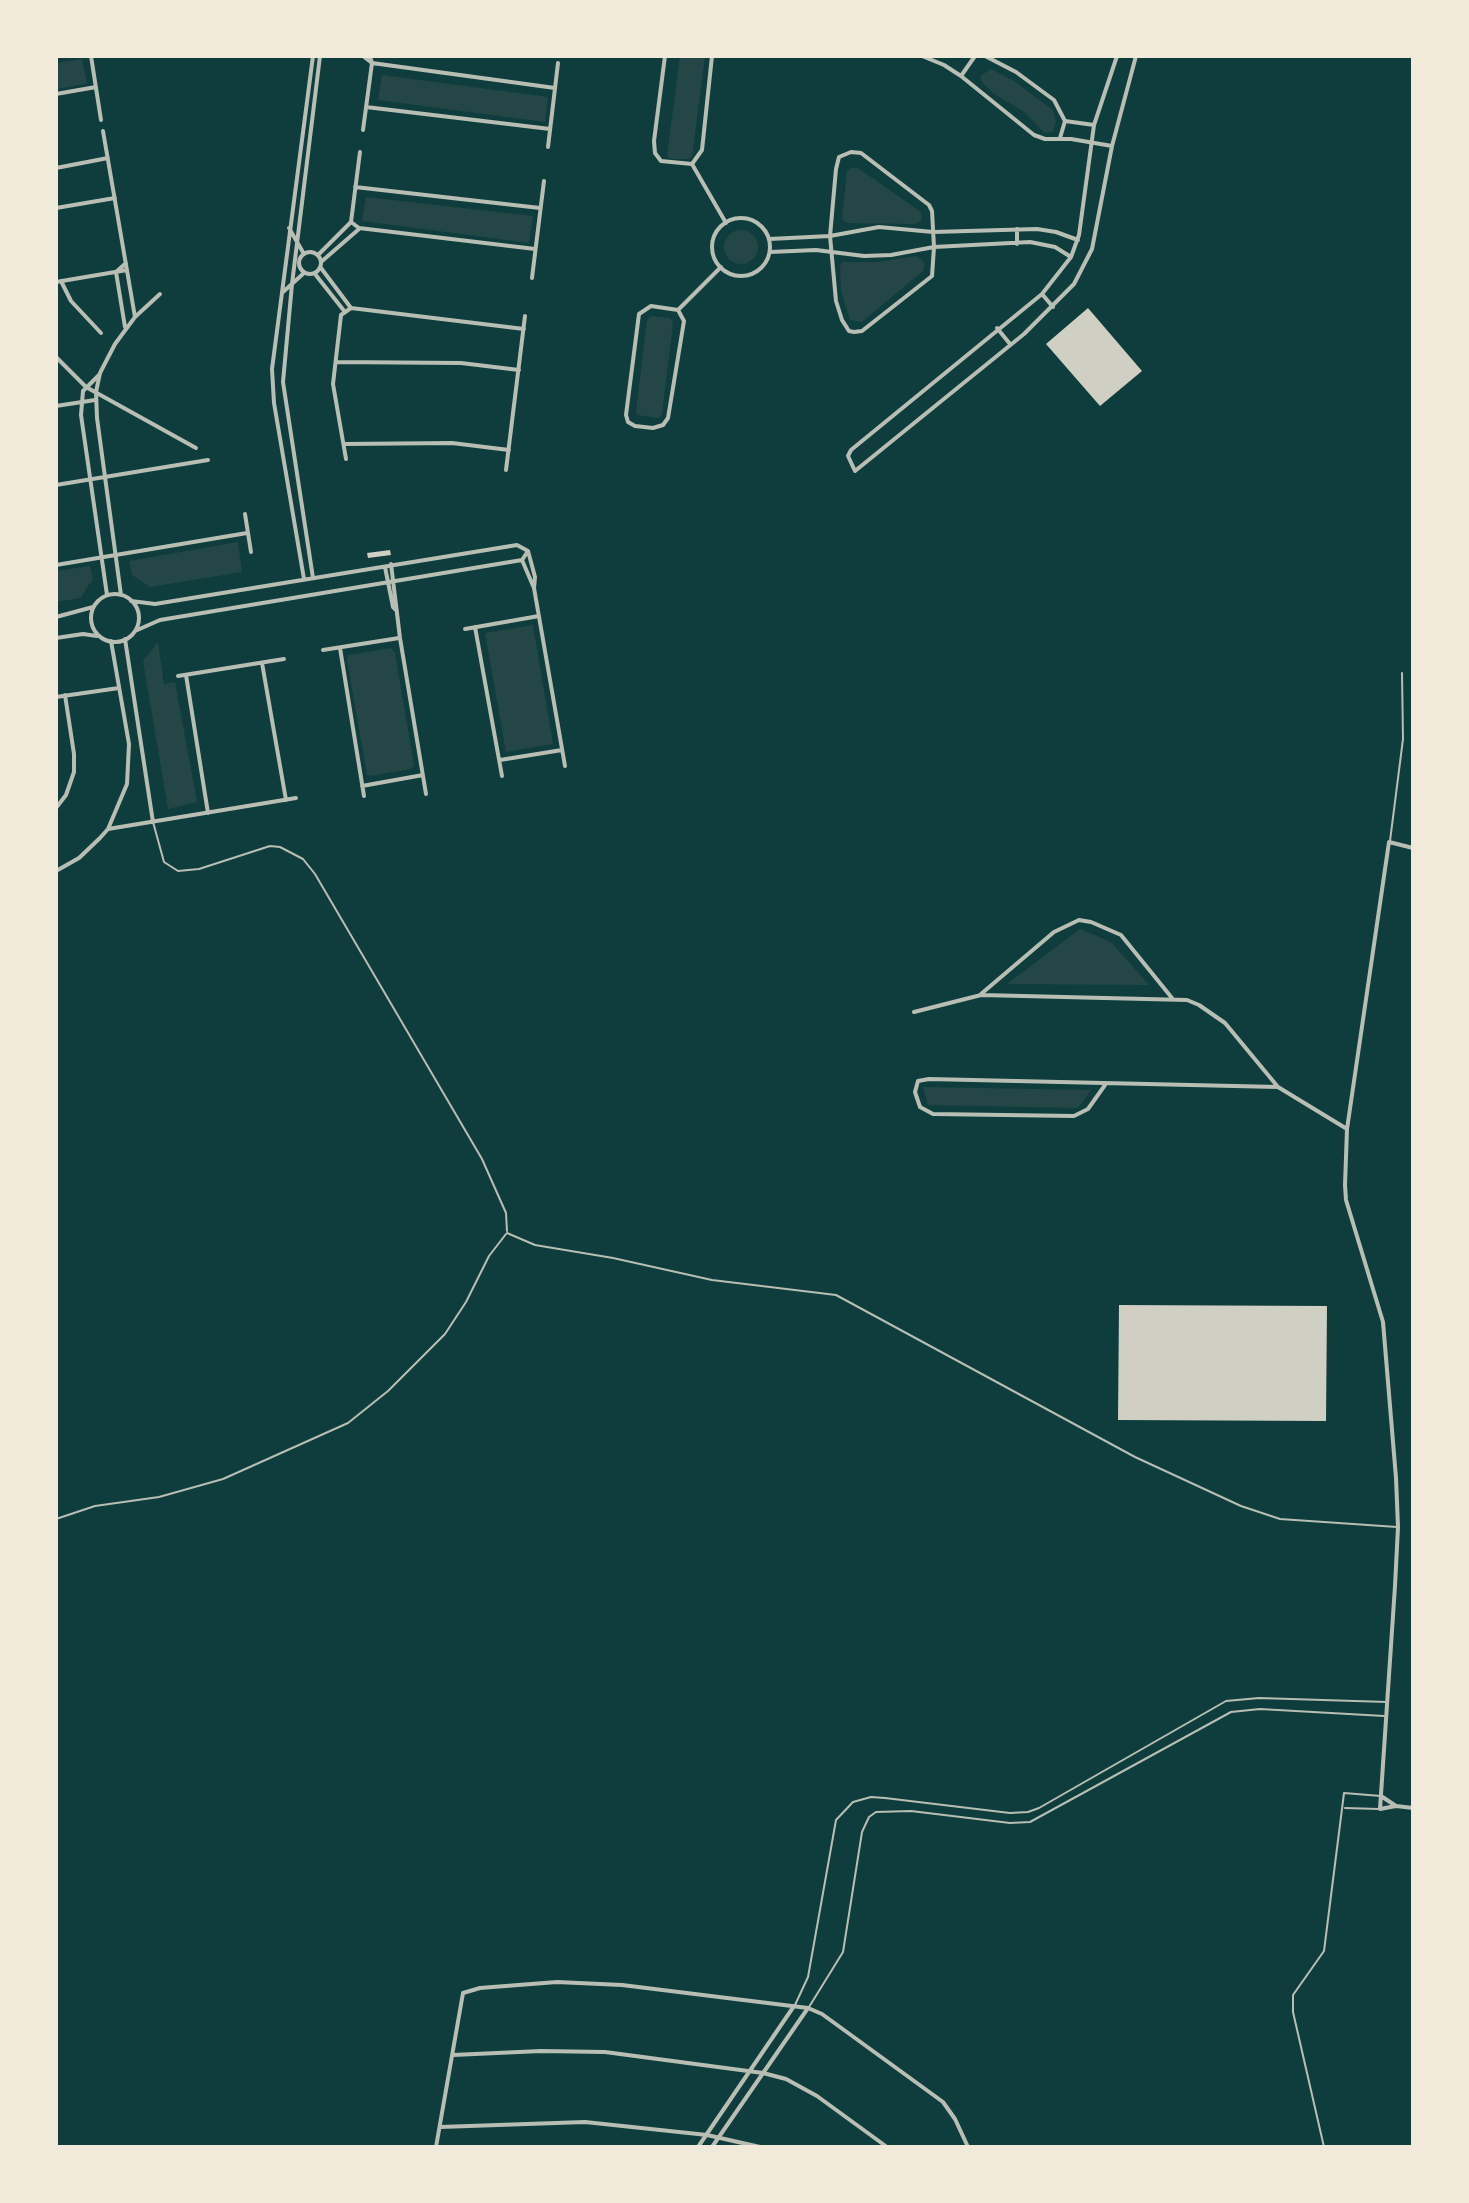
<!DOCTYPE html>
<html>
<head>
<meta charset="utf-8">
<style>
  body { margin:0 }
  #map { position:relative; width:1469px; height:2203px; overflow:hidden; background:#0f3d3e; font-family:Overpass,sans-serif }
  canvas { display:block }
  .frame { position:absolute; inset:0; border:58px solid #f1e9da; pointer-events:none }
</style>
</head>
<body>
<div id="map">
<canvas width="1469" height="2203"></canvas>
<div class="frame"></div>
</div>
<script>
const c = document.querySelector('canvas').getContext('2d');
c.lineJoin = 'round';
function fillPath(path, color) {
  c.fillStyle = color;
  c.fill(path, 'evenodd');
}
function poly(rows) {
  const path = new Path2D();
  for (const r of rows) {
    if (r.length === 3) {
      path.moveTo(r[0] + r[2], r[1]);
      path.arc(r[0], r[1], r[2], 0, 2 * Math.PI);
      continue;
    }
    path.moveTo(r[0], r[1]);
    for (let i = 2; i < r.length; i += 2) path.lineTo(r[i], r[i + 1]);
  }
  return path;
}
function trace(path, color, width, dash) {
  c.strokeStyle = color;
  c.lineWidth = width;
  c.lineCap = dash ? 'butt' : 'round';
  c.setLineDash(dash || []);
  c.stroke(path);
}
const green = poly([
  [680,56,705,56,692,157,689,159,671,159,667,156],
  [82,59,87,84,56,89,56,63],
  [991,69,1014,81,1053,110,1056,122,1053,132,1045,133,1023,111,993,93,982,82,980,76],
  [382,75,548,97,545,122,378,100],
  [852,168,858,168,921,212,922,220,915,224,846,223,842,218,847,171],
  [366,197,533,216,529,243,362,221],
  [741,247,17],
  [917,256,924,262,924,270,862,322,850,320,841,291,840,266,842,262,878,262],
  [651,316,670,318,673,323,662,414,659,418,637,415,636,411,647,320],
  [238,542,242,572,150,587,132,575,129,561],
  [90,566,93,579,80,598,56,602,56,571],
  [533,625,553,744,506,752,485,633],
  [158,642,164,684,175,682,197,802,168,809,143,661],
  [391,648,395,653,414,765,411,769,370,776,367,775,347,660,348,655],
  [1080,929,1111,942,1149,985,1007,984],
  [923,1087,1091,1090,1078,1108,928,1105]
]);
const building = poly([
  [1088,308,1142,371,1100,406,1046,344],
  [390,550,391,555,368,558,367,553],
  [1119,1305,1327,1306,1326,1421,1118,1420]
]);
const service = poly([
  [153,822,164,862,178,871,199,869,270,846,280,847,303,859,315,874,482,1159,506,1213,507,1231],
  [1390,841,1403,739,1402,673],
  [507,1233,535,1245,613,1258,712,1280,836,1295,1135,1457,1241,1506,1280,1519,1397,1527],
  [56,1519,95,1506,159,1497,223,1479,348,1423,388,1391,445,1334,466,1302,489,1256,506,1234],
  [1345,1808,1379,1809],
  [795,2005,808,1977,836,1820,853,1802,871,1797,885,1798,1010,1813,1028,1812,1039,1808,1226,1701,1259,1698,1387,1702],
  [809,2007,843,1952,862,1832,869,1817,876,1812,911,1811,1010,1823,1030,1822,1231,1712,1260,1709,1384,1716],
  [1324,2147,1293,2012,1293,1995,1324,1951,1344,1793,1381,1796]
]);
const minor = poly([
  [91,56,101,120],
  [363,56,372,63,555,88],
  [665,56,654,141,655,153,661,161,692,164],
  [922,56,944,65,961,76,1034,135,1045,139,1071,139,1112,146],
  [985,56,1016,72,1054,100,1065,121,1060,138],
  [1117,56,1094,125,1079,235,1071,257,1042,294,851,450,848,456,855,471,1024,334,1074,284,1092,249,1112,146,1136,56],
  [961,76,975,56],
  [56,94,96,87],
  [366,107,550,129],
  [1065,121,1094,125],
  [363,130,372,63,370,56],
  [103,131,135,317],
  [548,147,558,63],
  [851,152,861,153,929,205,932,211,934,247,932,276,862,331,854,332,849,331,842,320,836,301,830,236,836,169,839,157,851,152],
  [692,164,702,150,712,56],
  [692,164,726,223],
  [56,168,108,158],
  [355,187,540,208],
  [56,208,115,198],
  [741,247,29],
  [351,222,359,228,535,249],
  [289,228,304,254],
  [769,239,830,236,879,227,933,232,1037,229,1056,232,1078,240],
  [1017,244,1017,229],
  [310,263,11],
  [770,252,816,250,864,256,891,255,934,247,1030,242,1055,247,1071,257],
  [318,255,351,222,360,152],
  [321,262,359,229],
  [321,268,351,308],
  [315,274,345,312],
  [532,278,544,181],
  [61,281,71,301,101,333],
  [56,282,127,270],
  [283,292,304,273],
  [1042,294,1053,307],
  [651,306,678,310,684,321,668,418,663,425,653,428,635,426,628,422,626,415,639,314,651,306],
  [678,310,721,267],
  [125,327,116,272,126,263],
  [997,328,1010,344],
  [56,357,86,387,196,448],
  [336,362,461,363,519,370],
  [99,375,83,391,81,415,107,595],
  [56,406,95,400],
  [344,444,452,443,509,450],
  [346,459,333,384,341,315,351,308,524,329],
  [506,470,525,316],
  [56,485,208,460],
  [245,514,251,552],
  [528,551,535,577,534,588,565,766],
  [522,560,534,588],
  [391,564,400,638,426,794],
  [56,565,247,533],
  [385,567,393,607,396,610],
  [313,578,283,382,292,284,320,56],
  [304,579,274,403,272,369,313,56],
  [115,618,24],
  [121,595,97,418,96,392,100,373,115,344,135,317,160,294],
  [131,601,155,604,517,545,528,551],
  [56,617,93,607],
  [475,627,502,776],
  [465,629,539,616],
  [135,631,160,620,522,560,528,551],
  [56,638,83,634,97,636],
  [125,639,153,822],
  [340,648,364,796],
  [323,650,399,638],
  [262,663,286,800],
  [186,675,208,813],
  [178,676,284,659],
  [56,697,119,688],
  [500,760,562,750],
  [362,786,423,775],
  [56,808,66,795,74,772,74,754,65,695],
  [108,829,296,798],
  [1413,848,1389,842,1347,1129,1345,1185,1346,1200,1383,1322,1396,1478,1398,1527,1395,1586,1380,1809,1396,1806,1413,1808],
  [56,871,79,858,100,838,108,829,127,784,129,744,111,641],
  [981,994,1054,932,1079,920,1091,922,1121,935,1172,998],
  [914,1012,981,995,1187,1000,1199,1005,1225,1023,1278,1087,1347,1129],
  [1105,1085,1088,1109,1074,1116,933,1114,920,1107,915,1092,918,1081,929,1079,1278,1087],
  [1381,1796,1396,1806],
  [453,2055,541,2051,605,2052,763,2073,786,2079,817,2096,887,2147],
  [440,2127,585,2122,707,2135,760,2147],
  [436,2147,463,1993,480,1988,557,1982,622,1985,808,2008,822,2014,943,2102,955,2119,968,2147],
  [698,2147,794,2006],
  [712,2147,808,2008]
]);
fillPath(green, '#244646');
fillPath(building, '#cfcfc3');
trace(service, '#b8beb3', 2);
trace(minor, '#b8beb3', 4);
</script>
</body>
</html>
